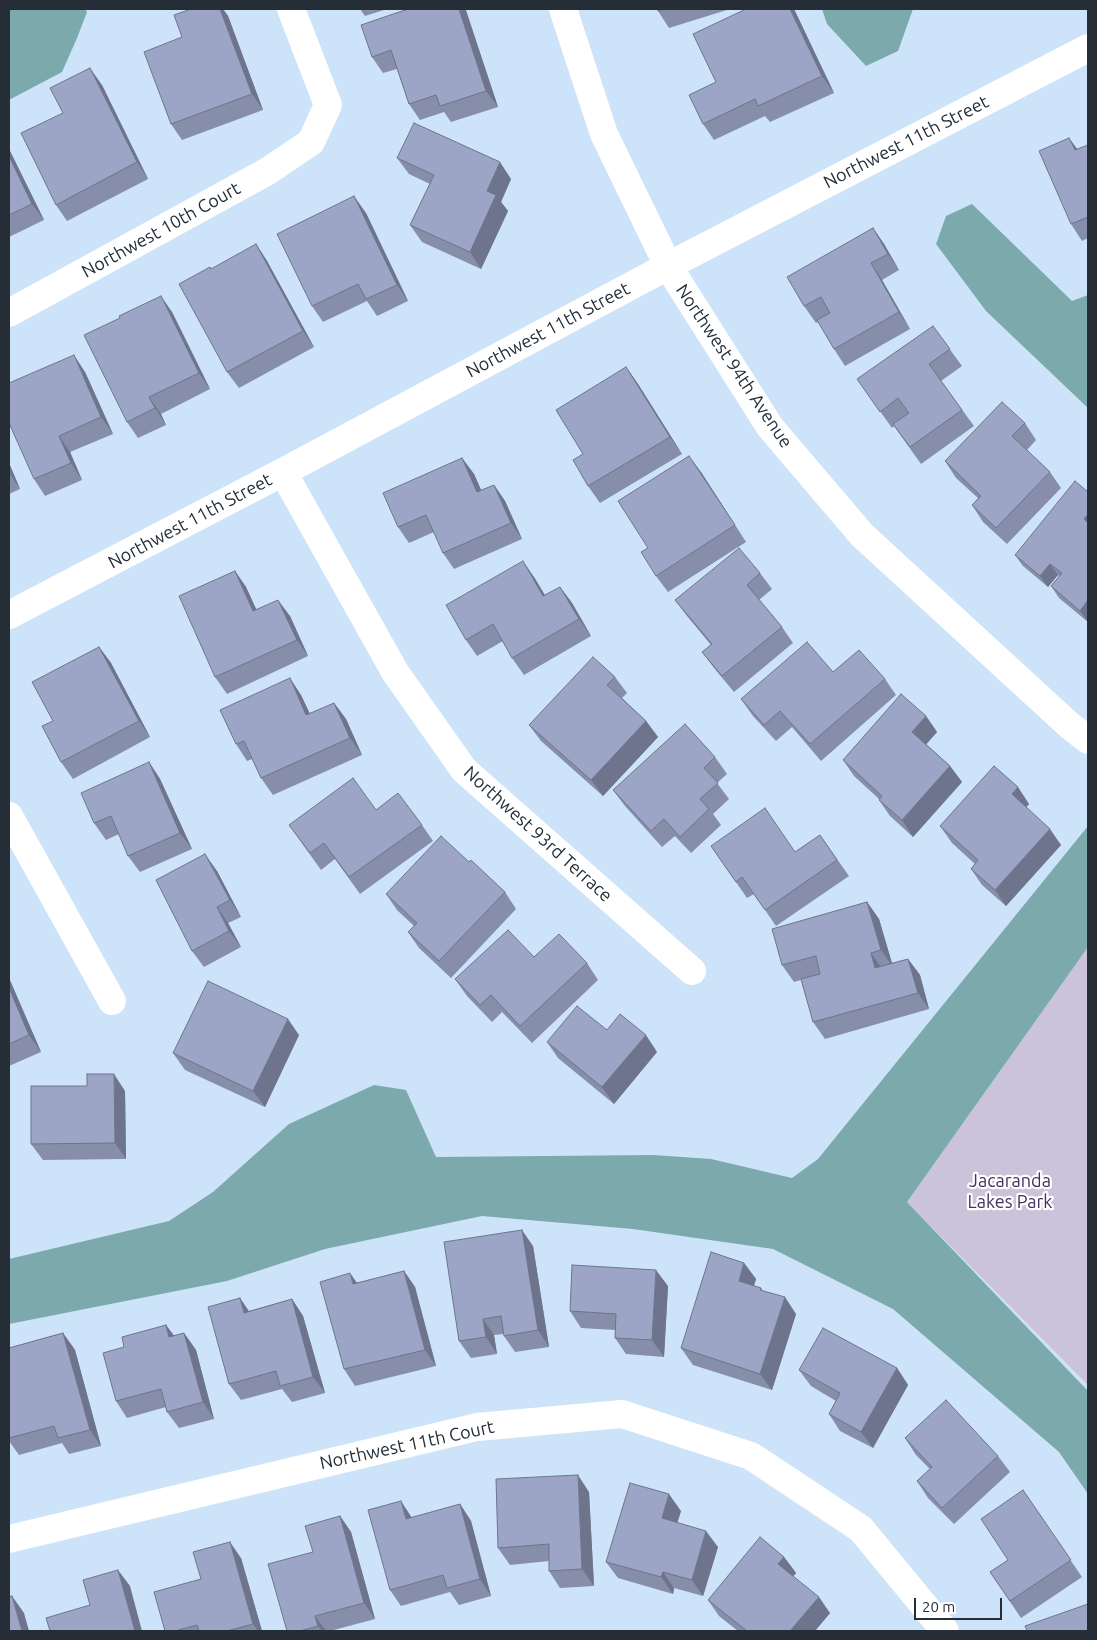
<!DOCTYPE html>
<html>
<head>
<meta charset="utf-8">
<style>
  body { margin:0 }
  #map { position:relative; width:1097px; height:1640px; overflow:hidden; background:#cce3fa; font-family:Ubuntu,sans-serif }
  canvas { display:block }
  .frame { position:absolute; inset:0; border:10px solid #252e37; pointer-events:none }
  .scale { position:absolute; left:914px; top:1598px; width:88px; height:22px; box-sizing:border-box; border:2px solid #252e37; border-top:0; padding-left:6px; font-size:15px; line-height:18px; white-space:nowrap; color:#252e37; -webkit-text-stroke:4px #fff; paint-order:stroke }
</style>
</head>
<body>
<div id="map">
<canvas width="1097" height="1640"></canvas>
<div class="frame"></div>
<div class="scale">20 m</div>
</div>
<script>
const c = document.querySelector('canvas').getContext('2d');
c.lineJoin = 'round';
function fillPath(path, color) {
  c.fillStyle = color;
  c.fill(path, 'evenodd');
}
function poly(rows) {
  const path = new Path2D();
  for (const r of rows) {
    path.moveTo(r[0], r[1]);
    for (let i = 2; i < r.length; i += 2) path.lineTo(r[i], r[i + 1]);
  }
  return path;
}
function trace(path, color, width, dash) {
  c.strokeStyle = color;
  c.lineWidth = width;
  c.lineCap = dash ? 'butt' : 'round';
  c.setLineDash(dash || []);
  c.stroke(path);
}
function label(font, color, halo, rows, align = 'center') {
  c.font = font + ' Ubuntu,sans-serif';
  c.lineWidth = 4.5;
  c.setLineDash([]);
  c.textBaseline = 'middle';
  c.strokeStyle = halo;
  c.fillStyle = color;
  for (const [text, x, y, turn = 0] of rows) {
    c.save();
    c.translate(x, y);
    c.rotate((+turn || 0) * Math.PI / 180);
    c.textAlign = isNaN(turn) ? turn : align;
    if (halo) c.strokeText(text, 0, 0);
    c.fillText(text, 0, 0);
    c.restore();
  }
}
const green = poly([
  [1088,947,1088,1385,907,1202]
]);
const water = poly([
  [9,9,85,9,87,12,77,38,62,72,9,100],
  [822,9,913,9,898,51,866,66,827,24],
  [972,204,1072,301,1088,295,1088,408,986,311,936,244,946,216],
  [1088,826,1088,947,907,1202,1088,1391,1088,1494,1059,1452,893,1309,773,1249,633,1229,482,1216,325,1249,227,1281,9,1324,9,1259,169,1221,213,1192,289,1124,374,1085,406,1090,436,1157,653,1155,711,1159,792,1178,818,1159]
]);
const minor = poly([
  [563,9,604,134,668,266,770,427,862,535,1069,725,1088,740],
  [9,313,268,171,311,142,328,105,291,9],
  [283,472,395,672,464,770,692,971],
  [9,615,283,472,668,266,1088,48],
  [9,816,112,1001],
  [9,1539,477,1427,622,1414,751,1456,861,1529,945,1631]
]);
const wall = poly([
  [191,9,223,9,228,16,263,110,182,140,171,124,182,37],
  [360,9,387,9,365,16],
  [408,9,465,9,498,107,451,122,444,112,420,120,409,104,397,69,383,73,372,57],
  [657,9,730,9,669,28,658,11],
  [746,9,794,9,834,93,770,122,765,116,714,140,703,124,716,82],
  [102,85,148,179,67,221,56,205,63,113],
  [1088,145,1088,238,1082,241,1071,224,1077,149],
  [9,149,44,220,9,237],
  [397,158,511,179,501,202,508,211,481,269,422,242,410,225,430,184,409,174],
  [366,213,408,301,377,316,367,301,323,322,312,306],
  [873,228,884,244,899,270,882,280,910,329,845,366,834,349,818,322,816,323,804,306],
  [256,244,267,261,314,347,239,388,227,372],
  [172,312,210,389,161,414,166,425,138,438,127,422],
  [933,326,962,366,941,381,974,426,921,464,894,426,892,428,857,379],
  [626,367,638,384,682,454,600,503,588,486,583,454],
  [85,372,113,434,70,452,82,480,45,496,34,479],
  [1025,423,1036,440,1027,450,1050,472,1061,488,1007,544,983,522,972,505,978,498,956,478,945,461],
  [462,458,474,474,481,490,494,485,505,501,522,539,454,569,443,553,434,532,409,543,398,527],
  [9,463,20,489,9,494],
  [701,472,746,542,668,592,656,576,648,548],
  [1088,492,1088,622,1059,598,1051,586,1059,576,1058,575,1048,587,1023,566,1015,555],
  [235,571,246,587,256,610,290,616,308,656,227,694,215,677],
  [760,573,772,589,759,600,782,627,793,643,734,692,714,668,702,652,711,645,687,616,675,600],
  [534,577,545,595,560,587,572,603,591,636,524,675,512,658,503,641,477,656,466,640],
  [99,647,111,663,150,737,73,779,61,762,53,721],
  [833,672,885,679,896,695,821,761,792,727,776,741,753,716,741,699],
  [615,677,627,693,622,698,646,721,658,737,603,796,541,741,529,725],
  [301,695,310,714,334,703,346,719,362,755,273,795,261,778,252,759,247,761,236,744],
  [926,716,937,732,926,744,950,766,962,782,913,837,890,816,879,800,879,799,854,776,843,760],
  [715,757,727,774,717,783,729,799,713,814,721,825,691,853,675,836,662,847,625,806,613,790],
  [149,762,160,779,192,849,140,872,128,856,119,834,106,840,94,823],
  [1029,804,1026,807,1061,845,1006,906,982,885,971,869,975,864,952,843,940,826],
  [376,810,422,825,433,841,360,894,335,859,321,870,289,825],
  [820,835,849,876,776,926,754,894,747,898,711,846,795,852],
  [469,862,505,892,516,909,451,978,419,948,408,932,414,926,397,910,386,894],
  [217,871,241,917,228,923,241,947,204,967,192,951],
  [867,902,879,919,892,963,908,959,920,975,929,1009,825,1039,813,1022,801,980,794,982,782,965],
  [534,957,587,963,598,980,532,1043,502,1012,492,1022,467,996,455,979],
  [9,978,41,1052,9,1066],
  [299,1035,265,1107,185,1070,173,1053],
  [547,1042,657,1052,614,1104,558,1058],
  [87,1086,125,1091,126,1159,43,1160,31,1144],
  [533,1246,549,1347,515,1352,504,1336,504,1334,494,1335,497,1354,471,1358,459,1341],
  [744,1263,756,1279,754,1286,761,1288,763,1291,796,1314,772,1390,693,1365,681,1348],
  [404,1271,415,1287,436,1366,355,1386,344,1369,357,1283],
  [668,1286,664,1357,626,1354,615,1338,615,1330,581,1328,570,1311],
  [292,1299,303,1316,325,1393,292,1402,282,1389,241,1400,229,1384,249,1311],
  [166,1325,174,1336,184,1333,196,1350,214,1419,179,1428,167,1412,166,1407,127,1418,116,1401,124,1347],
  [63,1333,75,1350,101,1446,69,1454,62,1443,19,1455,9,1441,9,1348],
  [897,1368,908,1385,873,1448,840,1431,829,1414,836,1401,811,1386,799,1370],
  [905,1438,998,1456,1010,1472,954,1524,928,1498,917,1481,930,1469,916,1455],
  [1023,1490,1082,1577,1021,1618,990,1572,1008,1560],
  [589,1492,594,1586,560,1588,549,1571,549,1561,510,1565,498,1548],
  [460,1504,471,1521,491,1596,459,1605,450,1592,401,1606,390,1590,412,1518],
  [681,1511,677,1522,718,1547,703,1596,674,1588,673,1594,618,1578,606,1562],
  [340,1516,351,1532,375,1619,330,1631,287,1631,313,1552],
  [784,1557,796,1573,793,1576,830,1613,815,1631,738,1631,719,1616,708,1600],
  [241,1558,262,1631,165,1631,201,1579]
]);
const shadedWall = poly([
  [220,9,223,9,228,16,263,110,252,94],
  [459,9,465,9,466,10,498,107,486,91],
  [790,9,794,9,834,93,822,76],
  [90,68,102,85,148,179,137,162],
  [1069,138,1081,154,1075,150],
  [9,149,44,220,32,204,9,156],
  [500,162,511,179,501,202,508,211,481,269,470,252,487,191],
  [354,196,366,213,408,301,397,285],
  [873,228,884,244,899,270,888,254],
  [256,244,267,261,314,347,303,331],
  [871,263,882,280,910,329,899,312],
  [161,296,172,312,210,389,199,373],
  [74,355,85,372,113,434,101,417],
  [626,367,638,384,682,454,670,437],
  [149,397,161,414,166,425,155,408],
  [59,436,70,452,82,480,71,463],
  [689,456,701,472,746,542,735,525],
  [462,458,474,474,489,508,477,492],
  [9,463,20,489,9,473],
  [494,485,505,501,522,539,511,523],
  [1088,514,1088,526,1084,519],
  [523,561,534,577,555,613,543,596],
  [1050,564,1058,575,1048,587,1040,576],
  [235,571,246,587,265,628,253,611],
  [560,587,572,603,591,636,579,619],
  [278,600,290,616,308,656,297,640],
  [1088,600,1088,622,1080,611],
  [99,647,111,663,150,737,139,721],
  [290,678,301,695,318,732,306,715],
  [334,703,346,719,362,755,350,738],
  [926,716,937,732,923,748,912,732],
  [646,721,658,737,603,796,591,780],
  [149,762,160,779,192,849,180,833],
  [950,766,962,782,913,837,902,820],
  [1018,787,1029,804,1023,811,1012,794],
  [1050,829,1061,845,1006,906,995,890],
  [205,854,217,871,241,917,230,900],
  [867,902,879,919,893,967,881,950],
  [217,907,228,923,241,947,229,931],
  [871,953,883,970,875,968],
  [908,959,920,975,929,1009,918,993],
  [9,978,41,1052,29,1035,9,988],
  [288,1019,299,1035,265,1107,253,1091],
  [646,1035,657,1052,614,1104,602,1087],
  [114,1074,125,1091,126,1159,115,1143],
  [522,1230,533,1246,549,1347,538,1330],
  [744,1263,756,1279,750,1297,739,1281],
  [656,1270,668,1286,664,1357,652,1340],
  [404,1271,415,1287,436,1366,425,1350],
  [350,1273,362,1290,353,1284],
  [785,1297,796,1314,772,1390,760,1374],
  [240,1298,251,1314,244,1313],
  [292,1299,303,1316,325,1393,313,1377],
  [483,1319,494,1335,497,1354,486,1337],
  [166,1325,178,1341,169,1337],
  [63,1333,75,1350,101,1446,90,1430],
  [184,1333,196,1350,214,1419,203,1402],
  [897,1368,908,1385,873,1448,861,1432],
  [578,1475,589,1492,594,1586,582,1569],
  [669,1494,681,1511,674,1534,662,1518],
  [401,1501,412,1518,406,1519],
  [460,1504,471,1521,491,1596,480,1579],
  [340,1516,351,1532,375,1619,364,1603],
  [706,1531,718,1547,703,1596,692,1580],
  [230,1542,241,1558,262,1631,258,1631,253,1624],
  [784,1557,796,1573,790,1580,778,1564],
  [118,1570,130,1586,142,1631,135,1631],
  [663,1572,674,1588,673,1594,661,1577],
  [12,1596,24,1613,29,1631,22,1631],
  [819,1597,830,1613,815,1631,790,1631],
  [315,1616,326,1631,322,1631,318,1626]
]);
const building = poly([
  [191,9,220,9,252,94,171,124,144,52,182,37,174,15,191,9],
  [408,9,459,9,486,91,440,106,436,95,409,104,391,50,372,57,361,25,408,9],
  [657,9,665,9,658,11,657,9],
  [746,9,790,9,822,76,758,106,755,99,703,124,689,95,716,82,693,34,746,9],
  [90,68,137,162,56,205,21,133,63,113,50,88,90,68],
  [414,123,500,162,487,191,496,195,470,252,410,225,434,175,397,158,414,123],
  [1069,138,1075,150,1088,145,1088,217,1071,224,1039,151,1069,138],
  [9,156,32,204,9,215,9,156],
  [354,196,397,285,366,299,358,284,312,306,277,234,354,196],
  [873,228,888,254,871,263,899,312,834,349,817,320,830,313,821,297,804,306,787,277,873,228],
  [256,244,303,331,227,372,179,284,210,267,211,269,256,244],
  [161,296,199,373,149,397,155,408,127,422,84,335,120,318,119,316,161,296],
  [933,326,950,349,929,364,962,410,910,447,893,424,909,413,898,398,880,412,857,379,933,326],
  [74,355,101,417,59,436,71,463,34,479,9,423,9,383,74,355],
  [626,367,670,437,588,486,573,460,583,454,556,410,626,367],
  [1002,402,1025,423,1012,436,1050,472,996,528,972,505,981,496,945,461,1002,402],
  [689,456,735,525,656,576,641,552,648,548,618,501,689,456],
  [462,458,477,492,494,485,511,523,443,553,426,515,398,527,383,493,462,458],
  [1075,481,1088,492,1088,514,1084,519,1088,523,1088,600,1080,611,1051,586,1062,573,1050,564,1040,576,1015,555,1075,481],
  [739,548,760,573,747,585,782,627,722,676,702,652,712,644,675,600,739,548],
  [523,561,543,596,560,587,579,619,512,658,493,624,466,640,446,605,523,561],
  [235,571,253,611,278,600,297,640,215,677,179,596,235,571],
  [807,642,833,672,859,650,885,679,810,744,780,711,764,725,741,699,807,642],
  [99,647,139,721,61,762,42,726,53,721,32,682,99,647],
  [593,657,615,677,607,685,646,721,591,780,529,725,593,657],
  [290,678,306,715,334,703,350,738,261,778,244,741,236,744,220,710,290,678],
  [901,694,926,716,912,732,950,766,902,820,879,800,882,796,843,760,901,694],
  [685,724,715,757,704,768,718,783,700,799,709,809,680,837,664,819,651,831,613,790,685,724],
  [149,762,180,833,128,856,111,816,94,823,81,793,149,762],
  [994,766,1018,787,1012,794,1050,829,995,890,971,869,978,860,940,826,994,766],
  [353,778,376,810,398,793,422,825,349,877,324,843,310,853,289,825,353,778],
  [765,808,795,852,820,835,837,860,765,910,742,877,736,882,711,846,765,808],
  [441,836,469,862,471,860,505,892,439,961,408,932,417,923,386,894,441,836],
  [205,854,230,900,217,907,229,931,192,951,156,880,205,854],
  [867,902,881,950,871,953,875,968,908,959,918,993,813,1022,801,979,820,974,816,956,782,965,772,929,867,902],
  [508,930,534,957,559,934,587,963,520,1026,491,995,480,1005,455,979,508,930],
  [208,981,288,1019,253,1091,173,1053,208,981],
  [9,988,29,1035,9,1044,9,988],
  [577,1006,607,1030,620,1014,646,1035,602,1087,547,1042,577,1006],
  [87,1074,114,1074,115,1143,31,1144,31,1086,87,1086,87,1074],
  [522,1230,538,1330,504,1336,501,1316,483,1319,486,1337,459,1341,444,1242,522,1230],
  [711,1252,744,1263,739,1281,761,1288,760,1290,785,1297,760,1374,681,1348,711,1252],
  [572,1265,656,1270,652,1340,615,1338,616,1314,570,1311,572,1265],
  [404,1271,425,1350,344,1369,320,1282,350,1273,353,1284,404,1271],
  [240,1298,244,1313,292,1299,313,1377,280,1386,276,1371,229,1384,208,1307,240,1298],
  [166,1325,169,1337,184,1333,203,1402,167,1412,161,1389,116,1401,103,1353,124,1347,122,1337,166,1325],
  [823,1328,897,1368,861,1432,829,1414,840,1393,799,1370,823,1328],
  [63,1333,90,1430,58,1438,54,1426,9,1438,9,1348,63,1333],
  [946,1400,998,1456,942,1508,917,1481,932,1467,905,1438,946,1400],
  [578,1475,582,1569,549,1571,549,1544,498,1548,496,1479,578,1475],
  [630,1483,669,1494,662,1518,706,1531,692,1580,663,1572,661,1577,606,1562,630,1483],
  [1023,1490,1071,1560,1010,1601,990,1572,1008,1560,981,1519,1023,1490],
  [401,1501,406,1519,460,1504,480,1579,447,1588,443,1575,390,1590,368,1510,401,1501],
  [340,1516,364,1603,315,1616,318,1626,300,1631,287,1631,268,1564,313,1552,305,1526,340,1516],
  [760,1537,784,1557,778,1564,819,1597,790,1631,747,1631,708,1600,760,1537],
  [230,1542,253,1624,227,1631,199,1631,197,1625,175,1631,165,1631,154,1592,201,1579,193,1552,230,1542],
  [118,1570,135,1631,50,1631,46,1618,90,1605,83,1580,118,1570],
  [12,1596,22,1631,9,1631,9,1597,12,1596],
  [1088,1604,1088,1631,1027,1631,1025,1626,1088,1604]
]);
const streetNames = [
  ["Northwest 11th Street",906,142,-27],
  ["Northwest 10th Court",161,230,-29],
  ["Northwest 11th Street",548,330,-28],
  ["Northwest 94th Avenue",734,366,56],
  ["Northwest 11th Street",190,521,-28],
  ["Northwest 93rd Terrace",538,834,42],
  ["Northwest 11th Court",407,1445,-12]
];
const parkNames = [
  ["Jacaranda",1010,1181],
  ["Lakes Park",1010,1202]
];
fillPath(green, '#cac3d9');
fillPath(water, '#7caaac');
trace(minor, '#fff', 28);
fillPath(wall, '#878eaa');
fillPath(shadedWall, '#6e748b');
fillPath(building, '#9da5c6');
trace(building, '#6e748b', 1);
label('18px', '#252e37', '#fff', streetNames);
label('18px', '#42305e', '#fff', parkNames);
</script>
</body>
</html>
